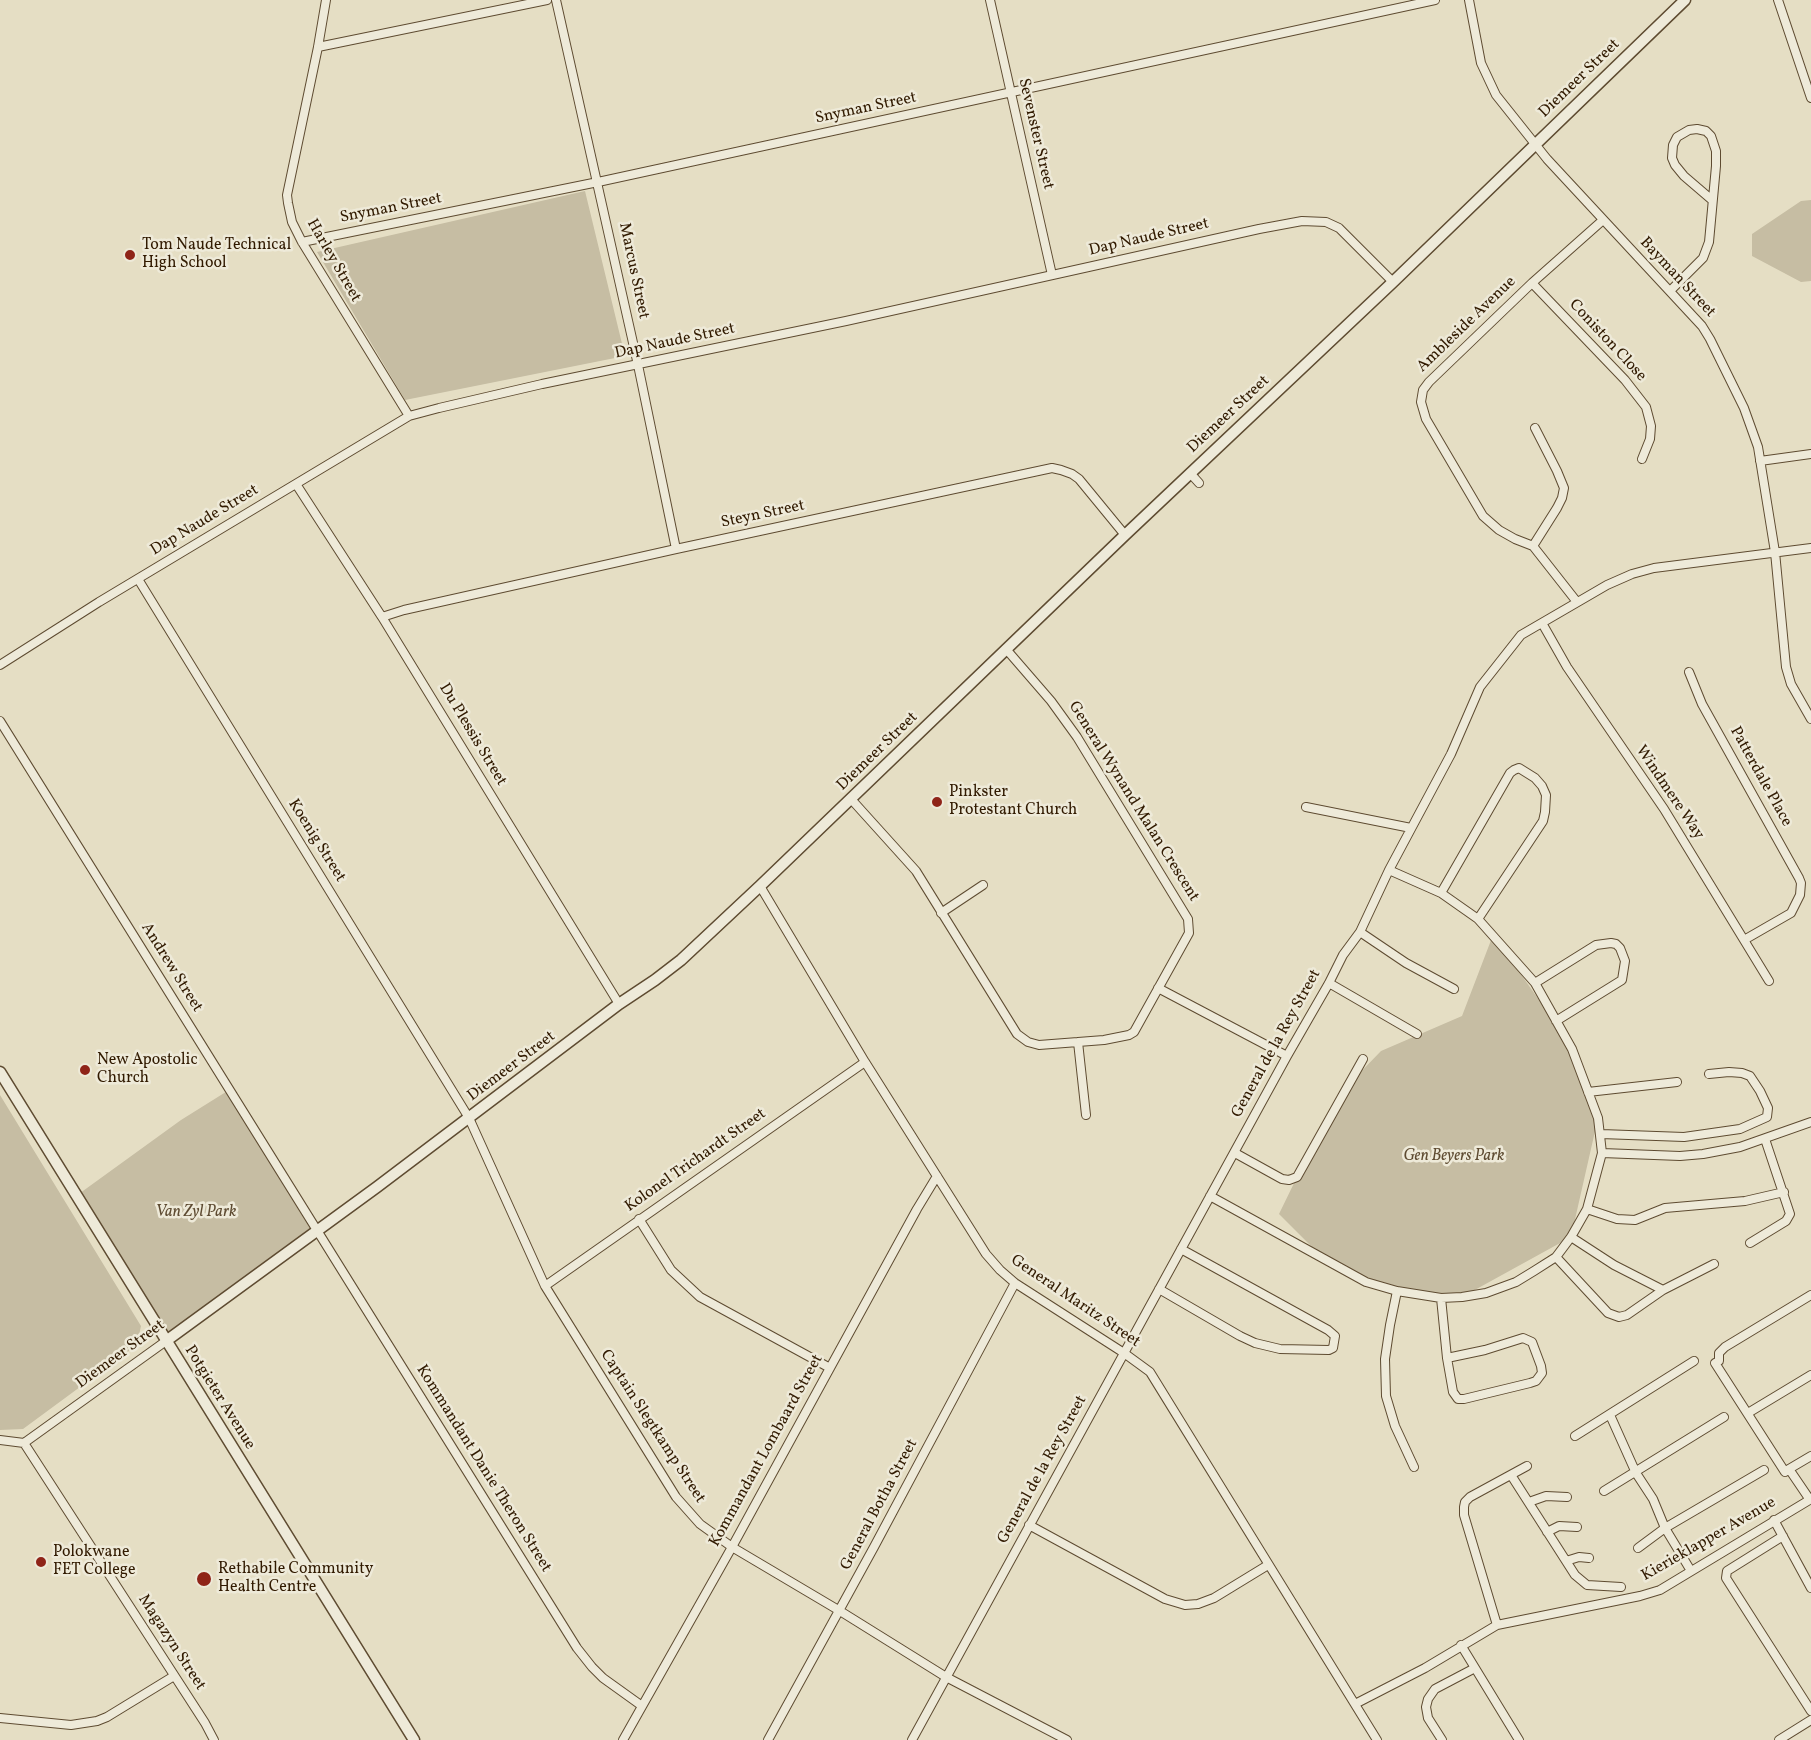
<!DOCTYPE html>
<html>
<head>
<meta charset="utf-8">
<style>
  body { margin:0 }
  canvas { display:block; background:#e5dec4 }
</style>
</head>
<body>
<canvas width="1811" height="1740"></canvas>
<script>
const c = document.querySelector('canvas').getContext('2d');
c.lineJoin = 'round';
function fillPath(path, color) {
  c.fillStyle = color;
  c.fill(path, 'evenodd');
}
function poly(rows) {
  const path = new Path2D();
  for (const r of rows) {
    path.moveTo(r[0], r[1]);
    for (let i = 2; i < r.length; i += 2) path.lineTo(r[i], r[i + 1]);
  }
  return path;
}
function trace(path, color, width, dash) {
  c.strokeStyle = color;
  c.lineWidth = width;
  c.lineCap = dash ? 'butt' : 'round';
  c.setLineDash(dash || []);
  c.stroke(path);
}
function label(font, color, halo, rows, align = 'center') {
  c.font = font + ' Vollkorn,serif';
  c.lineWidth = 5;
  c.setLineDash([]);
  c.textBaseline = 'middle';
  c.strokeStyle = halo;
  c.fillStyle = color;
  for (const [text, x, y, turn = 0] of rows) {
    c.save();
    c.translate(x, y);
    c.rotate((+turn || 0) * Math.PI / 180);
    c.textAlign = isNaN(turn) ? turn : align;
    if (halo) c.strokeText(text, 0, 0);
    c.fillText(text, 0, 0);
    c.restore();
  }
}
const green = poly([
  [585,191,625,356,405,400,317,252],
  [1811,200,1811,281,1801,282,1752,256,1752,234,1801,201],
  [1493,935,1566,1038,1598,1118,1571,1237,1462,1297,1382,1288,1323,1258,1279,1214,1297,1177,1348,1085,1381,1051,1462,1016],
  [229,1090,316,1231,166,1341,76,1196,181,1120],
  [0,1095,141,1326,137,1345,23,1429,0,1430]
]);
const minor = poly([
  [326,0,318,47,287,195,288,203,292,222,302,242,409,416],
  [556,0,638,365,676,549],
  [990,0,1052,275],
  [1469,0,1481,63,1496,95,1547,159,1702,326,1710,339,1744,408,1758,447,1775,552,1786,667,1791,684,1811,719],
  [1778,0,1811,98],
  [318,47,547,0],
  [302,242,598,182,1435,0],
  [1532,283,1625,380,1646,407,1651,426,1650,439,1642,459],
  [1670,291,1703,258,1709,242,1716,166,1716,151,1711,136,1706,131,1697,129,1689,130,1677,137,1673,145,1672,158,1675,165,1684,176,1712,200],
  [1760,461,1811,454],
  [1190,473,1199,483],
  [296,484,382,617,619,1004],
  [1533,546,1557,508,1562,498,1564,488,1557,471,1535,428],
  [138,579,469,1118,545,1286,676,1497,700,1524,732,1547,840,1611,946,1677,1067,1740],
  [1577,602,1533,546,1515,539,1499,530,1483,516,1426,419,1421,402,1423,390,1429,382,1532,283,1603,220],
  [382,617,404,610,676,549,1052,468,1061,470,1072,474,1079,479,1125,535],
  [1542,623,1567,667,1664,809,1769,981],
  [0,665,99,602,409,416,439,408,542,384,846,321,1259,229,1302,221,1326,222,1339,228,1393,282],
  [1689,672,1702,704,1799,878,1801,883,1800,895,1791,913,1744,940],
  [0,721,577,1648,592,1667,603,1678,642,1706],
  [851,799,916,871,1017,1034,1028,1042,1039,1045,1104,1040,1129,1035,1134,1032,1189,933,1188,919,1077,737,1051,701,1006,649],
  [1306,807,1411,828],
  [760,886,865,1062,986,1254,1000,1270,1015,1283,1124,1353,1150,1372,1377,1740],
  [1441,893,1510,773,1514,770,1519,768,1535,778,1542,786,1546,795,1545,812,1543,821,1478,919],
  [941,913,983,885],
  [1360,932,1406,963,1454,989],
  [1329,983,1417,1034],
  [1535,983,1596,945,1611,943,1616,944,1620,948,1625,961,1622,980,1556,1021],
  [1158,988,1287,1056],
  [1078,1042,1086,1115],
  [1588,1092,1677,1082],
  [1601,1134,1684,1137,1740,1129,1767,1117,1768,1108,1760,1091,1750,1076,1742,1073,1729,1072,1709,1074],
  [1235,1153,1282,1179,1289,1180,1297,1177,1363,1059],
  [1602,1153,1680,1156,1703,1154,1740,1147,1811,1122],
  [1210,1196,1366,1282,1397,1291,1441,1298,1462,1297,1486,1293,1516,1282,1534,1271,1556,1257,1571,1237,1587,1209,1602,1153,1598,1118,1572,1049,1535,983,1478,919,1441,893,1389,870],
  [1587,1209,1617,1219,1635,1220,1665,1208,1745,1201,1784,1192],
  [639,1219,671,1270,700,1297,830,1368],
  [1571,1237,1614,1265,1663,1290],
  [1750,1243,1786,1221,1790,1214,1765,1139],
  [1556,1257,1608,1313,1619,1317,1627,1315,1663,1290,1714,1264],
  [545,1286,865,1062],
  [1159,1289,1240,1336,1255,1343,1280,1349,1329,1350,1333,1348,1335,1336,1328,1330,1181,1249],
  [1397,1291,1390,1325,1385,1359,1386,1396,1395,1426,1414,1467],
  [1441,1298,1447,1358,1453,1392,1458,1399,1464,1399,1530,1383,1536,1381,1542,1373,1541,1366,1532,1342,1523,1338,1485,1350,1447,1358],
  [1748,1413,1811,1375],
  [1610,1415,1636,1473,1653,1499,1665,1528,1691,1571],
  [1575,1436,1694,1361],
  [0,1440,24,1443],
  [24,1443,205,1723,214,1740],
  [24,1443,166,1341],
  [1789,1469,1811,1456],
  [1511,1475,1575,1575,1587,1585,1621,1587],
  [1604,1491,1724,1417],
  [1810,1500,1789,1469,1785,1472,1715,1363,1719,1361,1719,1353,1725,1347,1811,1295],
  [1529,1502,1546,1496,1567,1497],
  [1774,1520,1811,1588],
  [1029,1525,1165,1599,1185,1605,1198,1604,1214,1598,1268,1565],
  [1547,1532,1559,1526,1577,1527],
  [1783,1536,1727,1571,1726,1578,1811,1711],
  [1638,1548,1665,1528,1764,1470],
  [1566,1561,1579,1557,1589,1558],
  [1497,1625,1464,1515,1464,1507,1465,1502,1470,1497,1527,1466],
  [1461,1645,1519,1740],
  [1355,1704,1425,1668,1497,1625,1640,1596,1660,1590,1811,1499],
  [0,1718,71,1725,97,1721,107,1717,174,1676],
  [623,1740,732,1547,917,1209,937,1176],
  [768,1740,874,1547,1015,1283],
  [912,1740,1287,1056,1329,983,1343,955,1360,932,1389,870,1451,754,1480,687,1521,635,1607,585,1632,574,1654,568,1811,548],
  [1442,1740,1428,1718,1426,1707,1428,1699,1435,1689,1475,1668],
  [1779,1740,1811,1720]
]);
const tertiary = poly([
  [0,1072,414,1740],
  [166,1341,377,1187,619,1004,655,980,681,960,760,886,1125,535,1393,282,1685,0]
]);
const markers = [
  [130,255,6,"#8f2418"],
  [937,802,6,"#8f2418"],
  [85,1070,6,"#8f2418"],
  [41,1562,6,"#8f2418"],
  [204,1579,8,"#8f2418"]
];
const streetNames = [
  ["Diemeer Street",1580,79,-44],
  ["Snyman Street",866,109,-12],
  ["Sevenster Street",1035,134,77],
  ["Snyman Street",391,209,-11],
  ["Dap Naude Street",1149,238,-13],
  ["Harley Street",333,261,60],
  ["Marcus Street",633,271,78],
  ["Bayman Street",1677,278,47],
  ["Ambleside Avenue",1467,325,-44],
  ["Coniston Close",1607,341,47],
  ["Dap Naude Street",675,342,-12],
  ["Diemeer Street",1229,415,-43],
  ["Steyn Street",763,515,-12],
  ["Dap Naude Street",205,521,-31],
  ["Du Plessis Street",472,735,59],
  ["Diemeer Street",878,752,-44],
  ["Patterdale Place",1760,777,61],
  ["Windmere Way",1669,793,56],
  ["General Wynand Malan Crescent",1133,802,58],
  ["Koenig Street",316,841,58],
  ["Andrew Street",171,968,58],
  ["General de la Rey Street",1277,1044,-61],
  ["Diemeer Street",512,1067,-37],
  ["Kolonel Trichardt Street",696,1161,-35],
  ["General Maritz Street",1075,1302,34],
  ["Diemeer Street",121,1355,-36],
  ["Potgieter Avenue",219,1398,58],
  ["Captain Slegtkamp Street",652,1427,57],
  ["Kommandant Lombaard Street",767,1451,-61],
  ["Kommandant Danie Theron Street",483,1469,58],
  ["General de la Rey Street",1043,1470,-61],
  ["General Botha Street",880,1505,-62],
  ["Kierieklapper Avenue",1709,1540,-30],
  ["Magazyn Street",171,1643,57]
];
const poiNames = [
  ["Tom Naude Technical",142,246],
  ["High School",142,264],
  ["Pinkster",949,793],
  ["Protestant Church",949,811],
  ["New Apostolic",97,1061],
  ["Church",97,1079],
  ["Polokwane",53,1553],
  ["FET College",53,1571],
  ["Rethabile Community",218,1570],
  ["Health Centre",218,1588]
];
const parkNames = [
  ["Gen Beyers Park",1454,1157],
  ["Van Zyl Park",196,1213]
];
fillPath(green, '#c6bda3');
trace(minor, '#5e4b31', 10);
trace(tertiary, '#5e4b31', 13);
trace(minor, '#eeead9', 8);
trace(tertiary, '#eeead9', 10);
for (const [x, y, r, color] of markers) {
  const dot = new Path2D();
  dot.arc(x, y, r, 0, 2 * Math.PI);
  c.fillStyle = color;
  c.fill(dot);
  trace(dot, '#eeead9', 2);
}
label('16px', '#311a00', '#eeead9', streetNames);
label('16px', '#311a00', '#eeead9', poiNames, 'left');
label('italic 16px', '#5e4b31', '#eeead9', parkNames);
</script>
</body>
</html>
